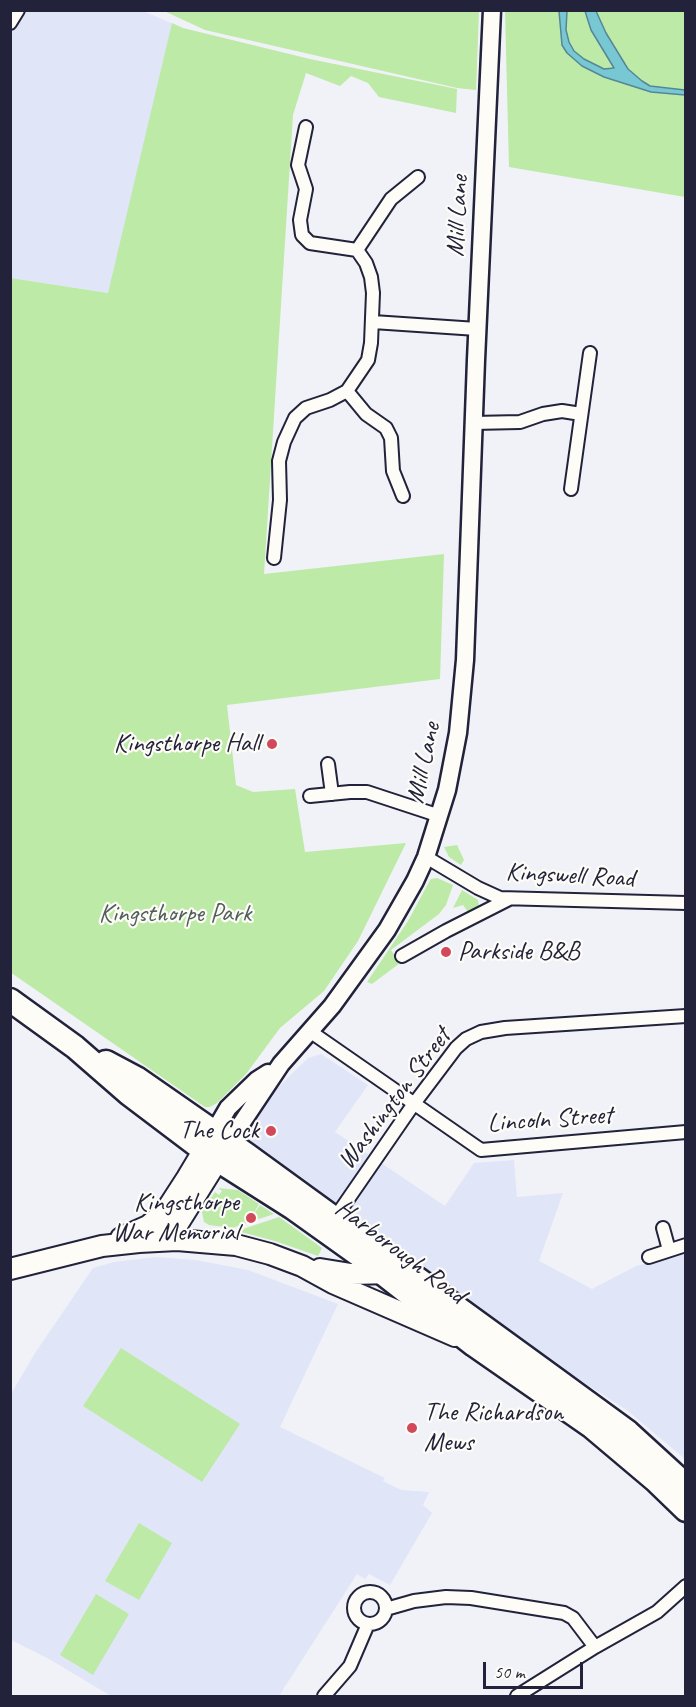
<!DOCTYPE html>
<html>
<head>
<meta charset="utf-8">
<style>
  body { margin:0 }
  #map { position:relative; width:696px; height:1707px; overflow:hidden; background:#f0f2f7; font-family:Caveat,sans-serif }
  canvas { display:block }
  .frame { position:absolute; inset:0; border:12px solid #22223b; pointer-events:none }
  .scale { position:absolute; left:483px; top:1662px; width:100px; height:27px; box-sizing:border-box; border:3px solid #22223b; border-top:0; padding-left:8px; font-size:18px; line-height:21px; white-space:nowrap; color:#22223b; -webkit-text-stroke:4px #fdfcf7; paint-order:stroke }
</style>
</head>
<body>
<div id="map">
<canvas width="696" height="1707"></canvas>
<div class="frame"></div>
<div class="scale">50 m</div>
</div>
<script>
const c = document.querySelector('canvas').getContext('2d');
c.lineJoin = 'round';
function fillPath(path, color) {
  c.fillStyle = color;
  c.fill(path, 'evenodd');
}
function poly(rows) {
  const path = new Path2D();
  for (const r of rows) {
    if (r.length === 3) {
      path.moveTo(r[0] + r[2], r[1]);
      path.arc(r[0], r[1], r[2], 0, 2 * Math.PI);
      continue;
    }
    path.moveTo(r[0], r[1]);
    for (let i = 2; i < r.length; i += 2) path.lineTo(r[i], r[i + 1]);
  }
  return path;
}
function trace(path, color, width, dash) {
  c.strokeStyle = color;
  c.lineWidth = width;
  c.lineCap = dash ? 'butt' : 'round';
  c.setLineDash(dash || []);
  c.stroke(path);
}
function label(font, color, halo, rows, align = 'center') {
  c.font = font + ' Caveat,sans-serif';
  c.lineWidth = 4.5;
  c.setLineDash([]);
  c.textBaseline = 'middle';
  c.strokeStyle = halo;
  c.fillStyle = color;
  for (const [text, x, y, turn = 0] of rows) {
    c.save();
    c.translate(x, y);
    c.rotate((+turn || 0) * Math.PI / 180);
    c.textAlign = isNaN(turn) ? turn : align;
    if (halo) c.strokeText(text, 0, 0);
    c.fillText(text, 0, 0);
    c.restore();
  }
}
const built = poly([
  [10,11,143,11,183,28,108,293,11,278],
  [321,1054,368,1085,335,1132,445,1206,474,1163,514,1160,517,1197,563,1193,539,1261,592,1289,636,1266,685,1254,685,1459,628,1411,476,1313,244,1139,244,1134,269,1096,308,1058],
  [156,1257,196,1260,248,1270,338,1304,280,1427,385,1478,383,1481,401,1490,429,1492,423,1505,432,1513,390,1585,369,1574,365,1579,357,1574,279,1696,111,1696,49,1659,11,1640,11,1394,35,1353,93,1268,114,1262]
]);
const green = poly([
  [164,11,479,11,476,90,457,88,205,30],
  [505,11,685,11,685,197,509,167],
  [172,23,183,28,310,59,457,89,456,113,379,97,368,83,351,76,340,86,306,73,293,115,264,574,444,554,440,679,227,705,236,785,253,792,295,789,305,852,406,843,358,941,324,991,280,1028,246,1074,217,1103,210,1107,205,1107,10,972,11,278,108,293],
  [457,845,464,860,461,865,449,857,444,847],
  [437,878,453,885,446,905,439,914,391,950,400,963,372,984,367,982,408,921,429,882,431,879],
  [462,890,478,900,479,907,477,910,471,913,468,912,463,905,453,908],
  [218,1188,238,1190,259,1204,253,1215,260,1205,274,1214,232,1228,209,1225,204,1222,202,1212,215,1192,219,1195,222,1191],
  [279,1217,322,1248,318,1256,275,1241,241,1232,243,1229],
  [121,1348,240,1424,202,1482,83,1406],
  [139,1523,172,1543,139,1600,105,1581],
  [96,1594,129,1614,93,1675,60,1655]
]);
const water = poly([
  [559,11,567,11,566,30,569,42,574,51,584,59,604,69,614,68,591,30,585,11,596,11,606,33,628,69,642,81,650,86,685,90,685,95,651,92,604,77,582,66,567,53,562,45,559,11]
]);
const street = poly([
  [10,23,18,10],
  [357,250,391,199,418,177],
  [373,322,477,329],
  [347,391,366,414,386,428,391,438,393,471,403,496],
  [473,423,520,422,543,414,562,411,581,414],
  [571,489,590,353],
  [274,558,280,500,279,461,284,442,295,418,306,408,330,400,347,391,368,360,371,343,373,293,371,277,366,263,357,250,310,243,302,235,300,220,306,189,298,165,306,127],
  [328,764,332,794],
  [310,796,350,792,367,792,440,816],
  [426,857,478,888,500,898,686,903],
  [402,956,446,931,509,899],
  [311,1032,481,1150,686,1132],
  [335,1218,413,1105,456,1048,466,1039,481,1032,505,1028,686,1016],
  [663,1228,669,1250],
  [649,1257,686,1245],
  [370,1608,16],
  [386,1609,414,1601,446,1597,471,1598,564,1613,573,1618,595,1647],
  [324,1696,350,1666,368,1624],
  [517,1696,595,1647,657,1612,686,1586]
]);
const secondary = poly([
  [217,1142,214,1132,228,1108,257,1080,268,1073],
  [229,1142,281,1064,332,1006,387,930,415,881,426,857,447,790,458,733,465,660,476,360,492,10]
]);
const primary = poly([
  [121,1238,148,1226,165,1212,187,1178,211,1138],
  [158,1240,170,1234,176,1227,226,1147],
  [10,1269,102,1246,139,1242,177,1240,236,1245,270,1254,302,1266,333,1283,455,1336],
  [320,1269,351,1274,392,1273]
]);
const highway = poly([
  [10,1000,75,1047,129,1094,211,1156,293,1208,363,1258,474,1345,592,1427,656,1481,686,1510],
  [106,1062,138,1079,246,1154,554,1378,628,1432,686,1485]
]);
const markers = [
  [272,744,6,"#d1495b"],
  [446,952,6,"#d1495b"],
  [271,1131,6,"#d1495b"],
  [251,1218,6,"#d1495b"],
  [412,1428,6,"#d1495b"]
];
const streetNames = [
  ["Mill Lane",458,216,-87],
  ["Mill Lane",424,763,-78],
  ["Kingswell Road",570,876,3],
  ["Washington Street",395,1099,-53],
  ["Lincoln Street",550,1120,-4],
  ["Harborough Road",400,1252,37]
];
const poiNames = [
  ["Kingsthorpe Hall",260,744],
  ["Parkside B&B",458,952,"left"],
  ["The Cock",259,1131],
  ["Kingsthorpe",239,1203],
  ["War Memorial",239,1233],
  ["The Richardson",424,1413,"left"],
  ["Mews",424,1443,"left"]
];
const parkNames = [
  ["Kingsthorpe Park",175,914]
];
fillPath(built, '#e0e6f8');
fillPath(green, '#bdeaa7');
fillPath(water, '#78c8d4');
trace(water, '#568697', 1.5);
trace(street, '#22223b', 16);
trace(secondary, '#22223b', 21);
trace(primary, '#22223b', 24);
trace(highway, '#22223b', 27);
trace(street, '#fdfcf7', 12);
trace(secondary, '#fdfcf7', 16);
trace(primary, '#fdfcf7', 20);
trace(highway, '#fdfcf7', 22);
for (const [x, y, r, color] of markers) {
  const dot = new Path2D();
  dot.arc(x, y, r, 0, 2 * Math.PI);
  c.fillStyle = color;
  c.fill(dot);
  trace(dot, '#fdfcf7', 2);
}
label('26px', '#22223b', '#fdfcf7', streetNames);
label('26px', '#22223b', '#fdfcf7', poiNames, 'right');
label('26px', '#505e5b', '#fdfcf7', parkNames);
</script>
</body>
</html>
